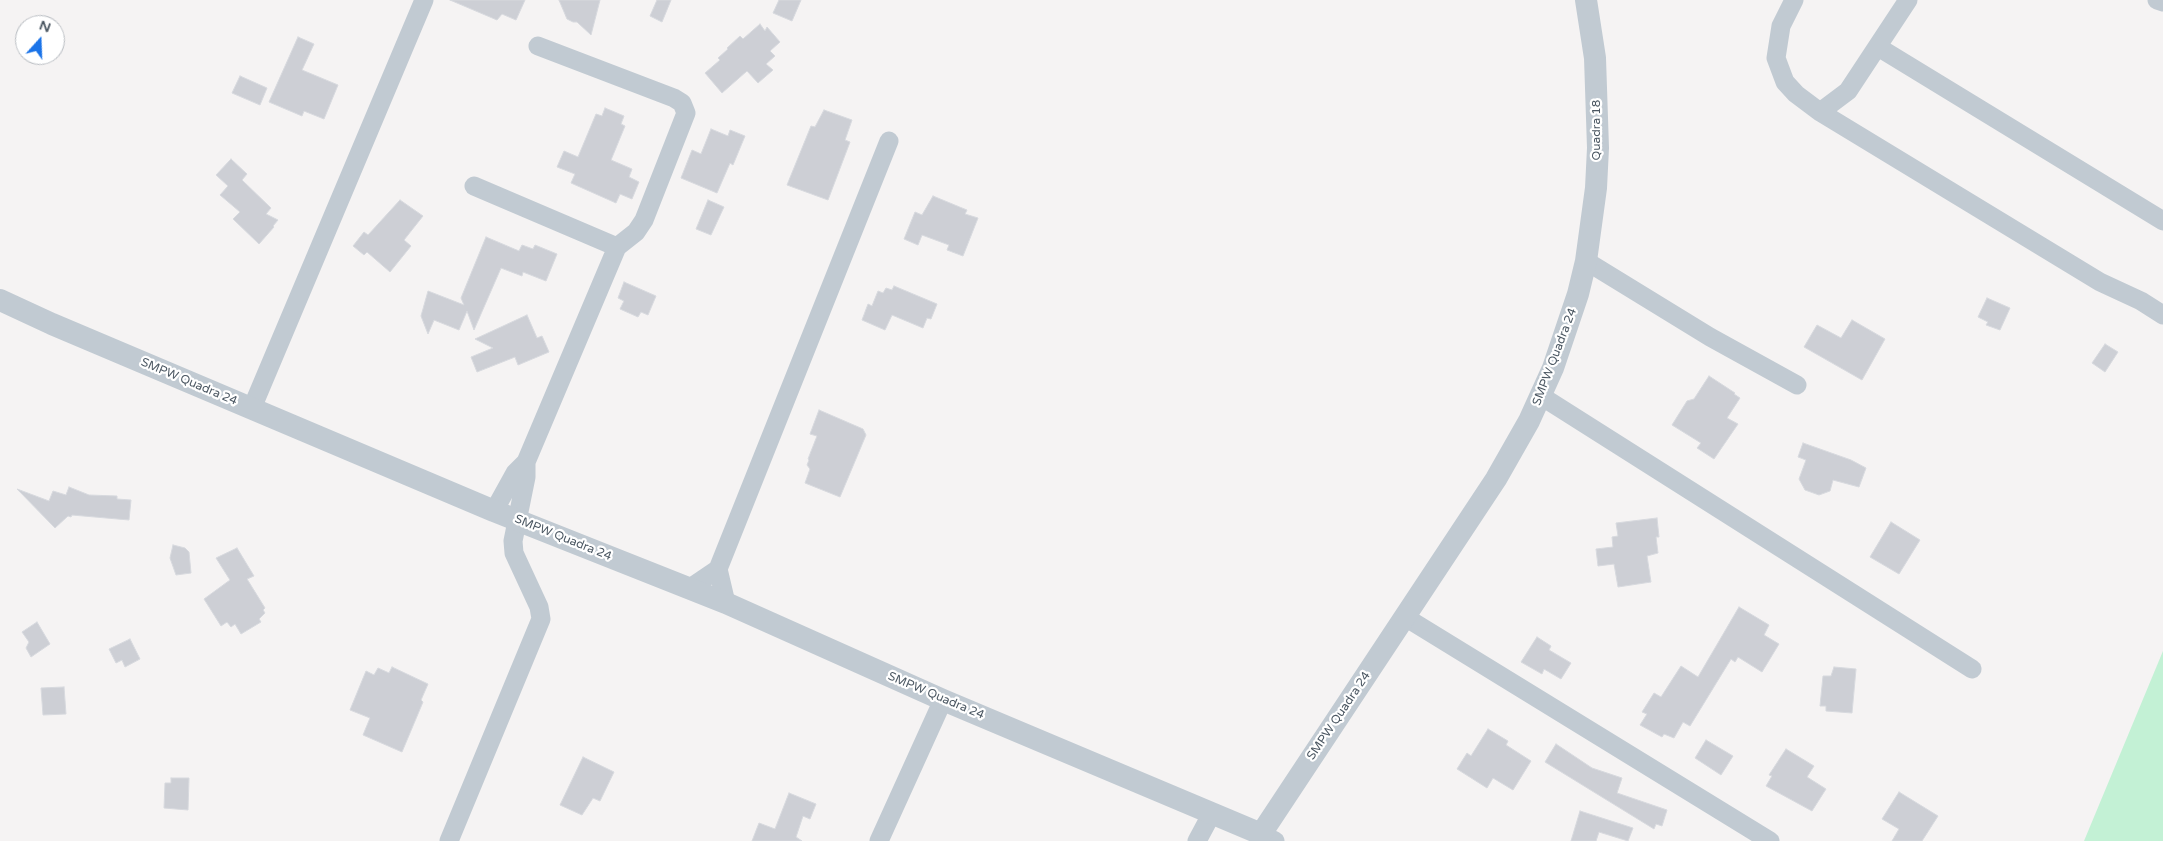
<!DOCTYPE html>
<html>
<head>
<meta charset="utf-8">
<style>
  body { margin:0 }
  #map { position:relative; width:2163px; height:841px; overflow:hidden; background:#f5f3f3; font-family:"Varela Round",sans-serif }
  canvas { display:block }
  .north { position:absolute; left:15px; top:15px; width:50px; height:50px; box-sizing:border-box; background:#fff; border:1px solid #b7bbc0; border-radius:50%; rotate:20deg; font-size:14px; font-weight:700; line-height:20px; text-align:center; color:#4a5661 }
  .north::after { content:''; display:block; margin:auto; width:18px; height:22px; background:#1a73e8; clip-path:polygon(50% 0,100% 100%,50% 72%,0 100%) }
</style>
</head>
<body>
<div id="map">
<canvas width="2163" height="841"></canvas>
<div class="north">N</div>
</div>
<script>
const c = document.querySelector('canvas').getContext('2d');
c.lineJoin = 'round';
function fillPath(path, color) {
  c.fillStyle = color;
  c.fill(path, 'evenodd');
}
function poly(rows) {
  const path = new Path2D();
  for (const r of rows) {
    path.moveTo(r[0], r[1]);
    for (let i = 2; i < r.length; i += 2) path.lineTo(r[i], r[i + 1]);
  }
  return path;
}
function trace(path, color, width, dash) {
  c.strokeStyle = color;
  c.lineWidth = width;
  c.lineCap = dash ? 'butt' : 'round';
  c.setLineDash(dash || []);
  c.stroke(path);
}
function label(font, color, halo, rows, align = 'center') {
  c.font = font + ' "Varela Round",sans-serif';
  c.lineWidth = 4.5;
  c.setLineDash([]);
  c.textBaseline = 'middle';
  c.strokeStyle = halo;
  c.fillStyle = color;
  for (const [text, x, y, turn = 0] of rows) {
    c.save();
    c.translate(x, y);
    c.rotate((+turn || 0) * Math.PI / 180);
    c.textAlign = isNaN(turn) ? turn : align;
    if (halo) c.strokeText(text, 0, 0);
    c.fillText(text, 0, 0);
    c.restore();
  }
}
const green = poly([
  [2163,651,2163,841,2084,841]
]);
const building = poly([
  [450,0,525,0,516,20,502,14,497,20,450,0],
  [559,0,600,0,591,35,577,22,573,22,567,19,559,0],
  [657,0,671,0,662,22,650,16,657,0],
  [779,0,801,0,792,21,773,13,779,0],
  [760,24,765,31,767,27,780,42,770,51,775,56,766,64,773,70,758,83,747,71,722,93,705,73,720,60,718,58,728,49,727,48,740,36,743,39,760,24],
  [298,37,314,44,302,70,338,85,324,119,304,111,302,116,269,102,298,37],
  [240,76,267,88,260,105,232,93,240,76],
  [605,108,624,116,621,124,625,126,611,160,632,169,629,177,639,182,632,199,620,194,616,203,571,183,575,174,557,167,564,151,578,157,596,114,602,116,605,108],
  [824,110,852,120,845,140,850,142,828,200,787,185,811,126,815,127,824,110],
  [711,129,728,136,730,130,745,136,733,165,730,163,717,193,681,178,692,150,701,154,711,129],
  [231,159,247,174,242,180,271,208,266,214,278,220,273,226,274,227,259,244,233,219,240,212,220,195,228,186,216,175,231,159],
  [933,196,962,208,967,210,965,214,978,218,963,256,947,250,949,245,922,235,918,245,904,239,915,212,922,215,933,196],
  [400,200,423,216,404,240,411,246,390,272,367,252,364,255,353,246,364,232,368,235,400,200],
  [708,200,724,207,711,235,696,229,708,200],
  [486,237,519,251,522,245,533,249,535,245,557,254,546,281,523,272,522,276,501,268,474,330,467,311,459,330,434,320,428,334,421,316,428,291,464,305,461,298,486,237],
  [624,282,656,296,648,315,641,312,638,317,620,309,624,301,618,298,624,282],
  [894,286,937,304,931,319,927,318,923,328,892,315,885,330,862,320,868,304,872,306,878,291,883,293,886,288,892,290,894,286],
  [1987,298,2010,308,2000,330,1986,325,1988,322,1978,317,1987,298],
  [527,315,537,338,542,336,549,352,518,365,515,357,477,372,471,357,493,348,475,339,527,315],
  [1852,320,1885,339,1862,380,1804,347,1817,325,1841,338,1852,320],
  [2105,344,2118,352,2105,372,2092,363,2105,344],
  [1709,376,1735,393,1734,394,1740,398,1727,418,1738,424,1714,459,1697,448,1701,443,1672,425,1687,401,1694,399,1709,376],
  [819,410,863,429,866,435,840,497,805,483,810,469,807,465,809,460,808,459,817,436,810,434,819,410],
  [1803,443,1851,460,1866,468,1859,487,1833,480,1830,491,1819,495,1805,490,1799,479,1806,460,1798,457,1803,443],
  [69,487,89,495,117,496,117,499,131,500,129,520,72,515,71,517,68,516,55,528,17,489,49,501,53,491,66,495,69,487],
  [1657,518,1659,537,1656,537,1658,553,1647,556,1651,582,1618,587,1614,564,1598,566,1596,549,1613,547,1612,537,1618,536,1616,523,1657,518],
  [1891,522,1920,540,1899,574,1870,557,1891,522],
  [173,545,185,548,189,552,191,573,176,575,170,558,173,545],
  [237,548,254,576,247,579,265,608,263,610,265,613,259,619,261,622,241,634,235,624,231,627,227,622,221,626,204,599,230,580,216,558,237,548],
  [1739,607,1769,625,1764,635,1779,644,1762,672,1738,657,1735,662,1731,659,1690,726,1683,722,1674,738,1664,734,1662,737,1640,725,1647,714,1642,712,1654,693,1661,697,1681,666,1698,677,1739,607],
  [37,622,50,644,31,657,26,648,29,642,22,632,37,622],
  [1537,637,1551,646,1549,650,1571,663,1561,679,1544,669,1542,674,1521,662,1537,637],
  [130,639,140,659,125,667,122,660,116,663,109,649,130,639],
  [392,667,428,684,421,700,423,702,402,752,363,735,370,718,350,710,366,671,374,675,378,668,389,673,392,667],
  [1834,667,1856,669,1852,713,1826,711,1826,706,1820,706,1823,676,1831,676,1834,667],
  [64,687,66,714,43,715,41,688,64,687],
  [1488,729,1508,741,1506,745,1531,761,1513,790,1493,778,1487,788,1457,769,1467,753,1471,756,1488,729],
  [1706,740,1733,756,1721,775,1695,758,1706,740],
  [1556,744,1592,768,1622,778,1617,793,1667,810,1662,826,1656,824,1654,829,1545,762,1556,744],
  [1786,749,1814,766,1807,777,1826,789,1812,811,1766,786,1772,776,1769,775,1786,749],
  [583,757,614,772,600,801,593,798,582,815,560,805,583,757],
  [171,778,189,778,188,810,164,808,165,783,171,783,171,778],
  [1899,792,1938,816,1922,841,1892,841,1899,829,1882,819,1899,792],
  [789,793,816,804,810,819,803,816,796,837,802,841,752,841,759,823,775,829,789,793],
  [1580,811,1633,828,1628,841,1599,832,1596,841,1571,841,1580,811]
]);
const minor = poly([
  [1794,0,1781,26,1776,58,1785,82,1796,94,1820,112,2100,282,2141,301,2163,315],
  [2157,0,2163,2],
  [1878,47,2163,221],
  [1820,112,1848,91,1908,0],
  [474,186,617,247],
  [1586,261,1710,337,1797,385],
  [1541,396,1972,669],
  [252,408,424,0],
  [494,511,515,473,526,462,617,247,636,232,644,220,686,113,682,103,674,98,538,46],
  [718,569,726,603],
  [690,588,718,569,889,141],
  [1405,617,1770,841],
  [1261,834,1275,841],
  [449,841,541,619,539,607,514,553,513,541,526,477,526,462],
  [879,841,943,700],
  [1197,841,1212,813]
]);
const tertiary = poly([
  [0,300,52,324,494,511,726,603,943,700,1261,834,1496,479,1529,421,1553,368,1578,294,1586,261,1596,188,1598,148,1595,58,1586,0]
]);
const streetNames = [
  ["Quadra 18",1597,130,-90],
  ["SMPW Quadra 24",1555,357,-69],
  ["SMPW Quadra 24",189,382,23],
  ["SMPW Quadra 24",563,538,22],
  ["SMPW Quadra 24",936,696,23],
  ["SMPW Quadra 24",1339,716,-56]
];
fillPath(green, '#c3f1d5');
fillPath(building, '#cdcfd5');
trace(building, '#d7d9de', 1);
trace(minor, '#c1cad2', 19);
trace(tertiary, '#c1cad2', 22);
label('12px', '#4a5661', '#fff', streetNames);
</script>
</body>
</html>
